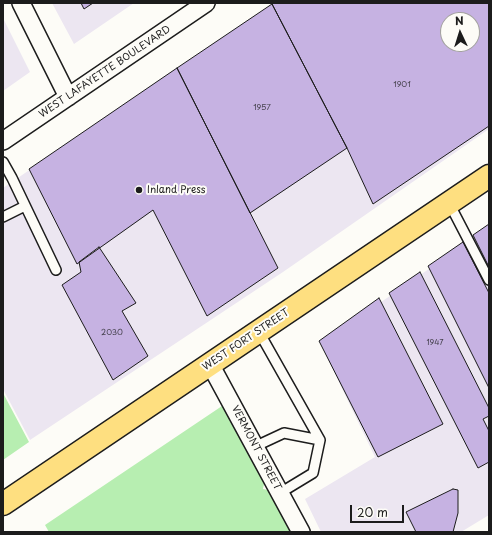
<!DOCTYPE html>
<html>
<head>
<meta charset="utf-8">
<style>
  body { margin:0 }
  #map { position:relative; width:492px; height:535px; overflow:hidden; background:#fdfcf7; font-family:"Playpen Sans",sans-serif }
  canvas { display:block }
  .frame { position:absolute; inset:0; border:4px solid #1c1c1c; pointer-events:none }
  .north { position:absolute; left:440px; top:12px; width:40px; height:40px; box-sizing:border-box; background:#fdfcf7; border:1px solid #a3a29f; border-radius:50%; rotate:356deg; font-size:11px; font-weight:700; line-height:16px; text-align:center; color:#1c1c1c }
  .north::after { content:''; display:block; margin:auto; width:14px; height:18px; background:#1c1c1c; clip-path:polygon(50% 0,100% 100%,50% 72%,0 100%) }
  .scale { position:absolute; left:350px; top:505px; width:54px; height:18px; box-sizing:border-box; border:2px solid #1c1c1c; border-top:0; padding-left:5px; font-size:12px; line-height:14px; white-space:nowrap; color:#1c1c1c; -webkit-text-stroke:3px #fdfcf7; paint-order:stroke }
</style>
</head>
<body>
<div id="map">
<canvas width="492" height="535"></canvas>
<div class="frame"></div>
<div class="north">N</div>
<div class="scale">20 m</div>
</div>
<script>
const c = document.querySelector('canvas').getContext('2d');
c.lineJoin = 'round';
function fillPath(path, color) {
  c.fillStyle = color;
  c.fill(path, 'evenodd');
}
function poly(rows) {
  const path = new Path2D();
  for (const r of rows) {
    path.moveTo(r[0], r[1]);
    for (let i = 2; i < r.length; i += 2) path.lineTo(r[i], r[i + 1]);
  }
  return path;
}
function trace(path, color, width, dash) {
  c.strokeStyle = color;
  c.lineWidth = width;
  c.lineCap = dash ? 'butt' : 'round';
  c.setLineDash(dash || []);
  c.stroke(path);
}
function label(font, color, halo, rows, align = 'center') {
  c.font = font + ' "Playpen Sans",sans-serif';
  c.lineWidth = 4;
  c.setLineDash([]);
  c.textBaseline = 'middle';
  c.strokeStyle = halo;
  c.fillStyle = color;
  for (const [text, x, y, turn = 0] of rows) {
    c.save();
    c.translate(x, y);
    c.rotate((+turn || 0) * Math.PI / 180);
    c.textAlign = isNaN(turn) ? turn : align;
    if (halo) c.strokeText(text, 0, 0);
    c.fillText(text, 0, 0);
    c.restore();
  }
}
const built = poly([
  [52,3,134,3,74,44],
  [275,3,489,3,489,129,283,272,30,440,3,389,3,188],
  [448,20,472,20,472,44,448,44],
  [3,18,30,72,3,91],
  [475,237,489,265,489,515,461,532,321,532,305,499,375,457,320,343,387,298]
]);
const green = poly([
  [3,393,29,442,3,460],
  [222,406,227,411,266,479,264,484,263,489,268,490,271,489,290,532,49,532,45,525]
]);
const building = poly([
  [81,3,93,3,84,9,81,3],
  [274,3,489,3,489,126,373,204,347,148,272,4,274,3],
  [448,20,472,20,472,44,448,44,448,20],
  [272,4,347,148,250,213,177,68,272,4],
  [177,68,278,268,207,316,153,210,77,264,29,169,177,68],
  [489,224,489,267,473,235,489,224],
  [463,242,489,293,489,388,428,266,463,242],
  [99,247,136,303,122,311,148,356,113,380,62,285,81,272,79,262,99,247],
  [420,272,489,408,489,416,483,419,489,431,489,462,478,468,389,293,420,272],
  [379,298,443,424,378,457,319,341,379,298],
  [453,489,458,490,458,513,453,532,416,532,406,512,453,489]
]);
const lane = poly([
  [3,162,12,178,56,270],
  [449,203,489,280],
  [3,217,25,206],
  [259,332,320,440,313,473,280,493],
  [254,447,284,433,320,440]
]);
const street = poly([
  [21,3,68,97],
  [3,141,206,3],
  [210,364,301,532]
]);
const primary = poly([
  [3,504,489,176]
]);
const markers = [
  [139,190,4,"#1c1c1c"]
];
const numberNames = [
  ["1901",402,85],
  ["1957",262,108],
  ["2030",112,333],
  ["1947",435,343]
];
const streetNames = [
  ["WEST LAFAYETTE BOULEVARD",105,72,-34],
  ["WEST FORT STREET",246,340,-34],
  ["VERMONT STREET",256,448,62]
];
const poiNames = [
  ["Inland Press",147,190]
];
fillPath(built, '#ece6f1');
fillPath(green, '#b7eeb1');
fillPath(building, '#c6b2e2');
trace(building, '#1c1c1c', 1);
trace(lane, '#1c1c1c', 12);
trace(street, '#1c1c1c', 20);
trace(primary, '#1c1c1c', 25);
trace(lane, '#fdfcf7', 9);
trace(street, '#fdfcf7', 17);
trace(primary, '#fedf80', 22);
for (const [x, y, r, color] of markers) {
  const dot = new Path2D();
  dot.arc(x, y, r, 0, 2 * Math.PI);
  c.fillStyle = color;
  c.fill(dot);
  trace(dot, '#fdfcf7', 1.5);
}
label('8px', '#46424e', null, numberNames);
label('10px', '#1c1c1c', '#fdfcf7', streetNames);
label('10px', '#1c1c1c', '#fdfcf7', poiNames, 'left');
</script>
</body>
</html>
